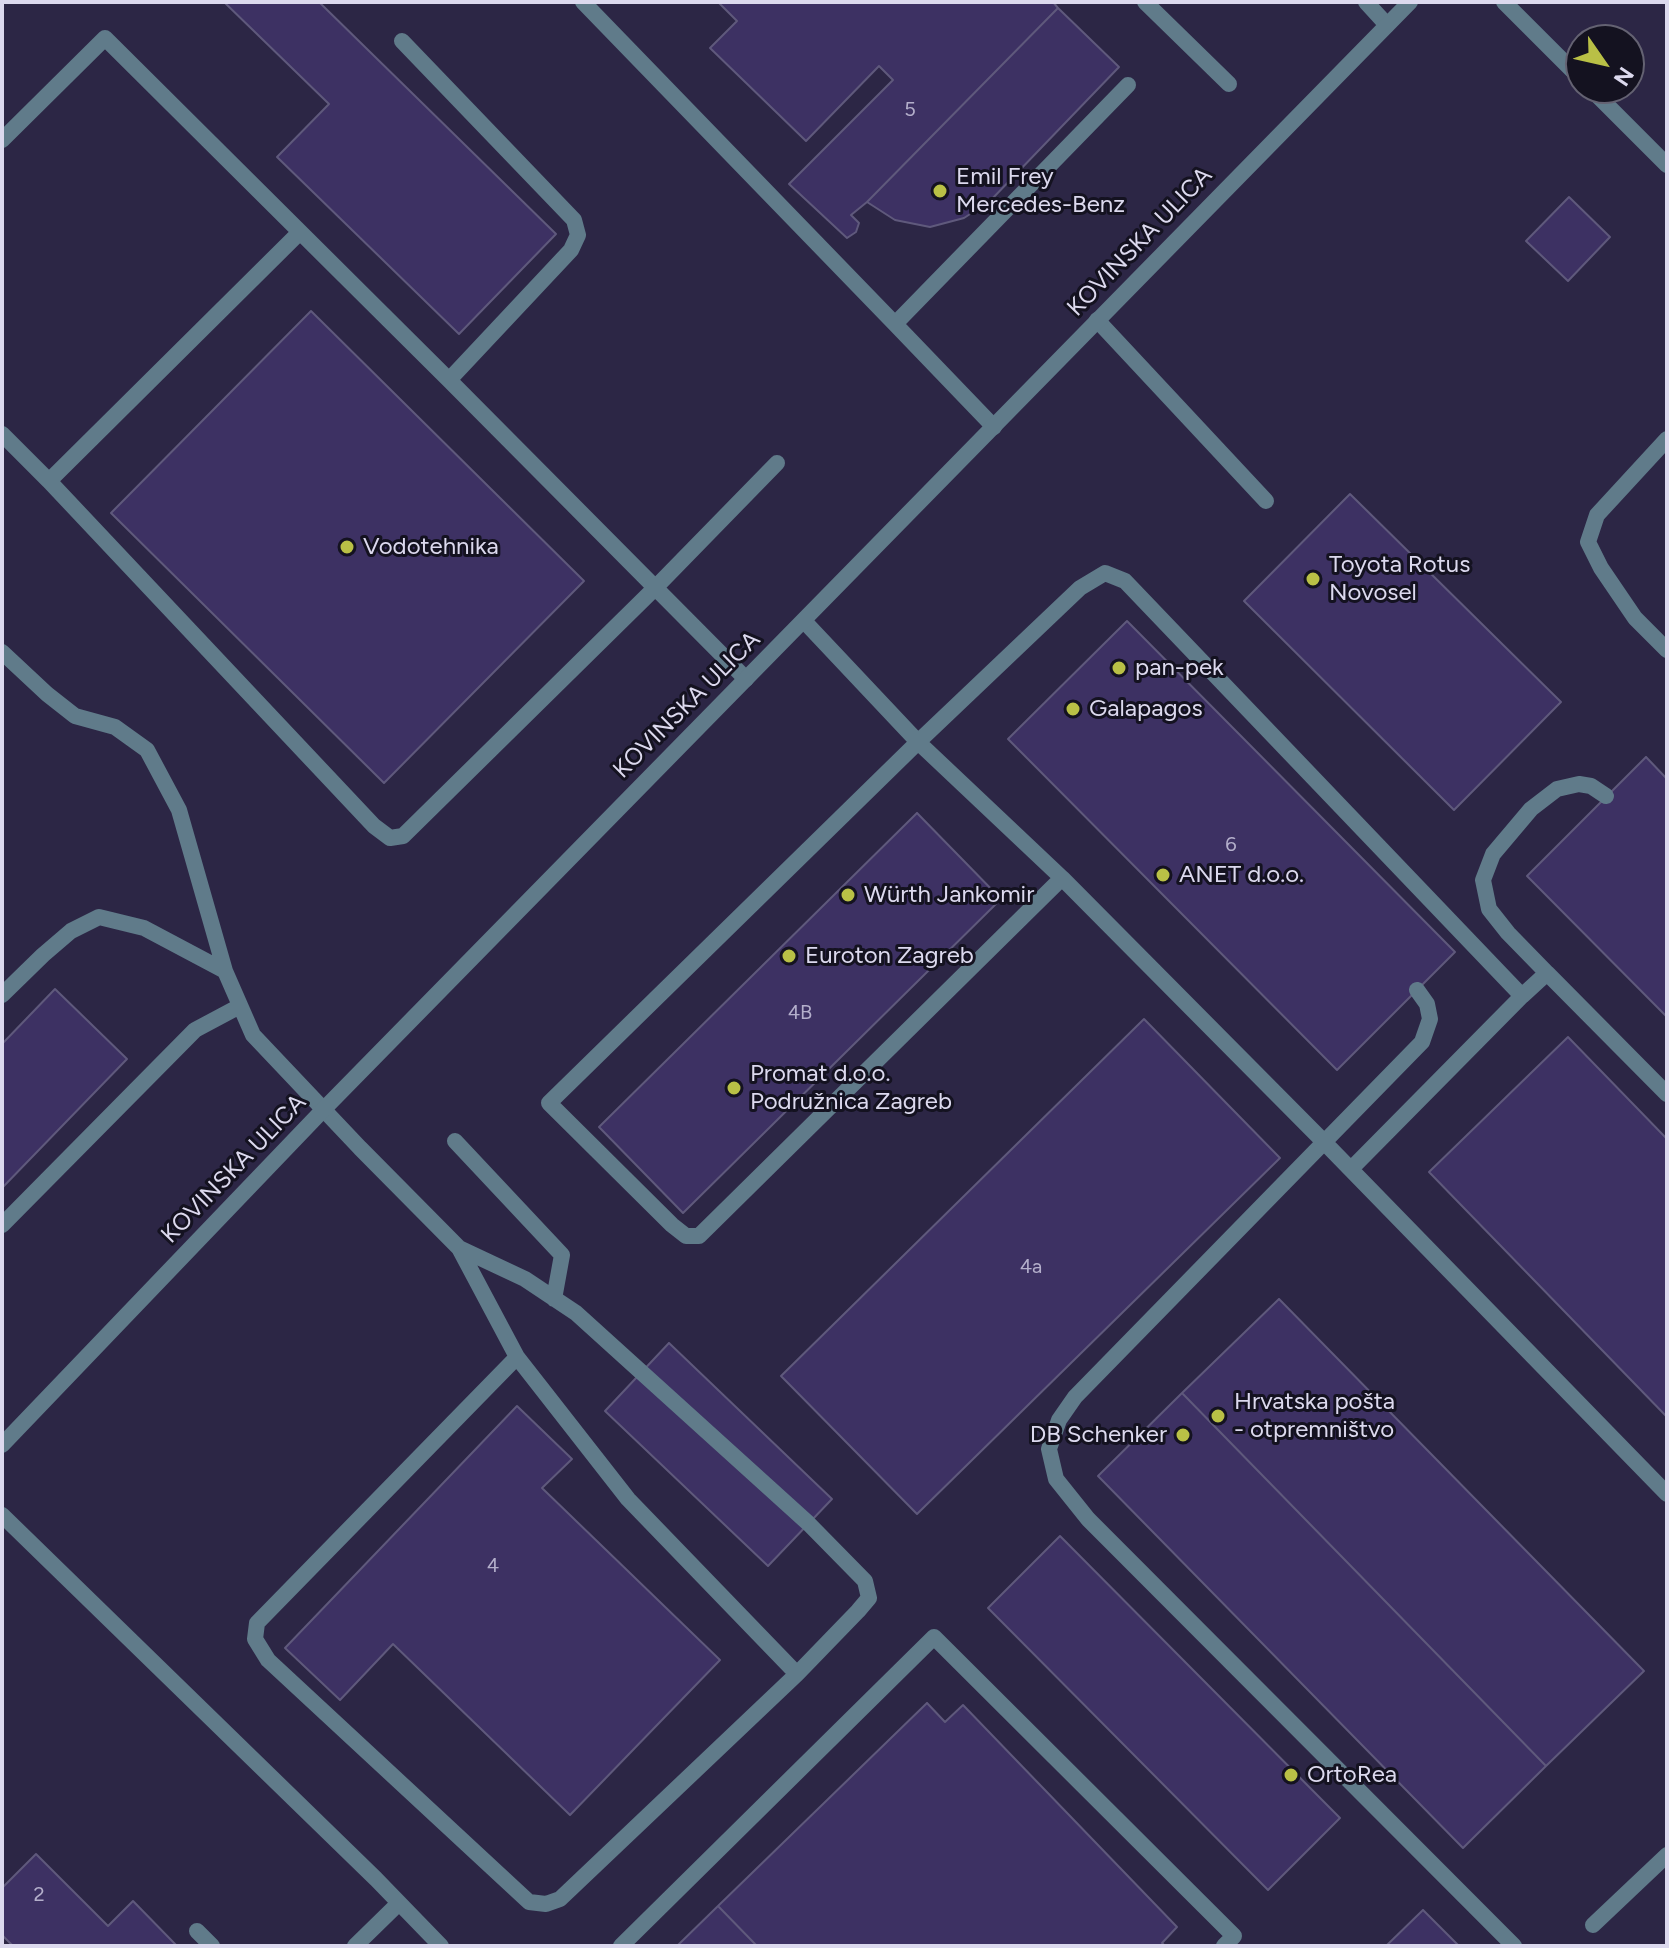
<!DOCTYPE html>
<html>
<head>
<meta charset="utf-8">
<style>
  body { margin:0 }
  #map { position:relative; width:1669px; height:1948px; overflow:hidden; background:#2c2645; font-family:Figtree,sans-serif }
  canvas { display:block }
  .frame { position:absolute; inset:0; border:4px solid #dcd9ee; pointer-events:none }
  .north { position:absolute; left:1565px; top:24px; width:80px; height:80px; box-sizing:border-box; background:#141220; border:2px solid #646272; border-radius:50%; rotate:124deg; font-size:22px; font-weight:700; line-height:32px; text-align:center; color:#dcd9ee }
  .north::after { content:''; display:block; margin:auto; width:28px; height:36px; background:#b9c046; clip-path:polygon(50% 0,100% 100%,50% 72%,0 100%) }
</style>
</head>
<body>
<div id="map">
<canvas width="1669" height="1948"></canvas>
<div class="frame"></div>
<div class="north">N</div>
</div>
<script>
const c = document.querySelector('canvas').getContext('2d');
c.lineJoin = 'round';
function fillPath(path, color) {
  c.fillStyle = color;
  c.fill(path, 'evenodd');
}
function poly(rows) {
  const path = new Path2D();
  for (const r of rows) {
    path.moveTo(r[0], r[1]);
    for (let i = 2; i < r.length; i += 2) path.lineTo(r[i], r[i + 1]);
  }
  return path;
}
function trace(path, color, width, dash) {
  c.strokeStyle = color;
  c.lineWidth = width;
  c.lineCap = dash ? 'butt' : 'round';
  c.setLineDash(dash || []);
  c.stroke(path);
}
function label(font, color, halo, rows, align = 'center') {
  c.font = font + ' Figtree,sans-serif';
  c.lineWidth = 6;
  c.setLineDash([]);
  c.textBaseline = 'middle';
  c.strokeStyle = halo;
  c.fillStyle = color;
  for (const [text, x, y, turn = 0] of rows) {
    c.save();
    c.translate(x, y);
    c.rotate((+turn || 0) * Math.PI / 180);
    c.textAlign = isNaN(turn) ? turn : align;
    if (halo) c.strokeText(text, 0, 0);
    c.fillText(text, 0, 0);
    c.restore();
  }
}
const building = poly([
  [224,2,319,2,556,234,459,334,277,157,329,104,224,2],
  [718,2,1053,2,1058,8,867,202,851,215,859,223,856,232,847,238,789,184,893,80,879,66,806,141,710,48,737,21,718,2],
  [1058,8,1119,67,990,201,964,218,930,227,895,220,867,202,1058,8],
  [1569,197,1610,237,1568,281,1526,241,1569,197],
  [311,311,584,581,384,783,111,513,311,311],
  [1350,494,1561,702,1454,810,1244,601,1350,494],
  [1127,621,1455,952,1337,1070,1008,739,1127,621],
  [1646,757,1667,779,1667,1017,1527,876,1646,757],
  [917,813,1001,899,683,1213,599,1127,917,813],
  [55,989,127,1059,2,1188,2,1044,55,989],
  [1144,1019,1280,1158,917,1514,781,1376,1144,1019],
  [1568,1037,1667,1139,1667,1417,1429,1172,1568,1037],
  [1279,1299,1644,1671,1546,1766,1182,1393,1279,1299],
  [669,1343,832,1499,768,1566,605,1411,669,1343],
  [1182,1393,1546,1766,1463,1848,1098,1476,1182,1393],
  [517,1406,572,1459,542,1488,720,1660,570,1815,393,1644,340,1700,285,1648,517,1406],
  [1060,1536,1340,1818,1268,1890,988,1608,1060,1536],
  [927,1703,945,1722,963,1705,1177,1927,1162,1943,1165,1946,757,1946,718,1906,927,1703],
  [36,1854,108,1926,133,1901,177,1946,13,1946,2,1935,2,1888,36,1854],
  [718,1906,757,1946,677,1946,718,1906],
  [1423,1910,1459,1946,1386,1946,1423,1910]
]);
const service = poly([
  [583,2,895,324,994,427],
  [1145,2,1229,84],
  [1366,2,1387,25],
  [1504,2,1581,79],
  [402,41,574,220,578,235,571,250,449,380],
  [1590,88,1667,165],
  [2,140,105,38,449,380,746,679],
  [1097,320,1266,501],
  [895,324,1128,85],
  [2,434,49,481,374,826,390,838,403,836,655,588,777,463],
  [1667,439,1597,515,1588,542,1601,568,1635,618,1667,650],
  [49,481,300,232],
  [804,621,918,742,1062,878,1325,1143,1667,1494],
  [2,652,47,694,75,716,115,727,147,750,179,810,225,971,253,1035,360,1148,459,1248,517,1357,628,1499,797,1674],
  [1062,878,699,1236,686,1236,672,1225,549,1103,918,742,1080,588,1105,573,1125,581,1522,996],
  [1547,973,1508,933,1489,909,1483,880,1493,854,1531,809,1557,789,1579,784,1591,786,1606,796],
  [1417,990,1427,1004,1430,1019,1422,1042,1075,1397,1059,1420,1049,1449,1056,1479,1088,1519,1514,1946],
  [2,995,43,955,71,931,99,917,144,928,225,971],
  [455,1141,562,1255,554,1299],
  [1351,1169,1522,996,1547,973,1667,1094],
  [2,1225,195,1030,240,1006],
  [459,1248,525,1279,576,1313,808,1523,865,1581,869,1598,858,1611,797,1674,560,1899,546,1904,529,1902,268,1660,255,1639,257,1623,517,1357],
  [2,1515,376,1879,441,1946],
  [1593,1925,1667,1855],
  [197,1931,212,1946],
  [355,1946,399,1903],
  [621,1946,934,1637,1234,1936,1224,1946]
]);
const minor = poly([
  [2,1445,323,1110,1410,2]
]);
const markers = [
  [940,191,8,"#b9c046"],
  [347,547,8,"#b9c046"],
  [1313,579,8,"#b9c046"],
  [1119,668,8,"#b9c046"],
  [1073,709,8,"#b9c046"],
  [1163,875,8,"#b9c046"],
  [848,895,8,"#b9c046"],
  [789,956,8,"#b9c046"],
  [734,1088,8,"#b9c046"],
  [1218,1416,8,"#b9c046"],
  [1183,1435,8,"#b9c046"],
  [1291,1775,8,"#b9c046"]
];
const numberNames = [
  ["5",910,110],
  ["6",1231,845],
  ["4B",800,1013],
  ["4a",1031,1267],
  ["4",493,1566],
  ["2",39,1895]
];
const poiNames = [
  ["Emil Frey",956,177],
  ["Mercedes-Benz",956,205],
  ["Vodotehnika",363,547],
  ["Toyota Rotus",1329,565],
  ["Novosel",1329,593],
  ["pan-pek",1135,668],
  ["Galapagos",1089,709],
  ["ANET d.o.o.",1179,875],
  ["Würth Jankomir",864,895],
  ["Euroton Zagreb",805,956],
  ["Promat d.o.o.",750,1074],
  ["Podružnica Zagreb",750,1102],
  ["Hrvatska pošta",1234,1402],
  ["- otpremništvo",1234,1430],
  ["DB Schenker",1167,1435,"right"],
  ["OrtoRea",1307,1775]
];
const streetNames = [
  ["KOVINSKA ULICA",1140,242,-46],
  ["KOVINSKA ULICA",687,705,-45],
  ["KOVINSKA ULICA",234,1169,-46]
];
fillPath(building, '#3d3163');
trace(building, '#5f597c', 2);
trace(service, '#607b8a', 16);
trace(minor, '#607b8a', 16);
for (const [x, y, r, color] of markers) {
  const dot = new Path2D();
  dot.arc(x, y, r, 0, 2 * Math.PI);
  c.fillStyle = color;
  c.fill(dot);
  trace(dot, '#141220', 3);
}
label('20px', '#b4afcb', null, numberNames);
label('24px', '#dcd9ee', '#141220', poiNames, 'left');
label('24px', '#dcd9ee', '#141220', streetNames);
</script>
</body>
</html>
